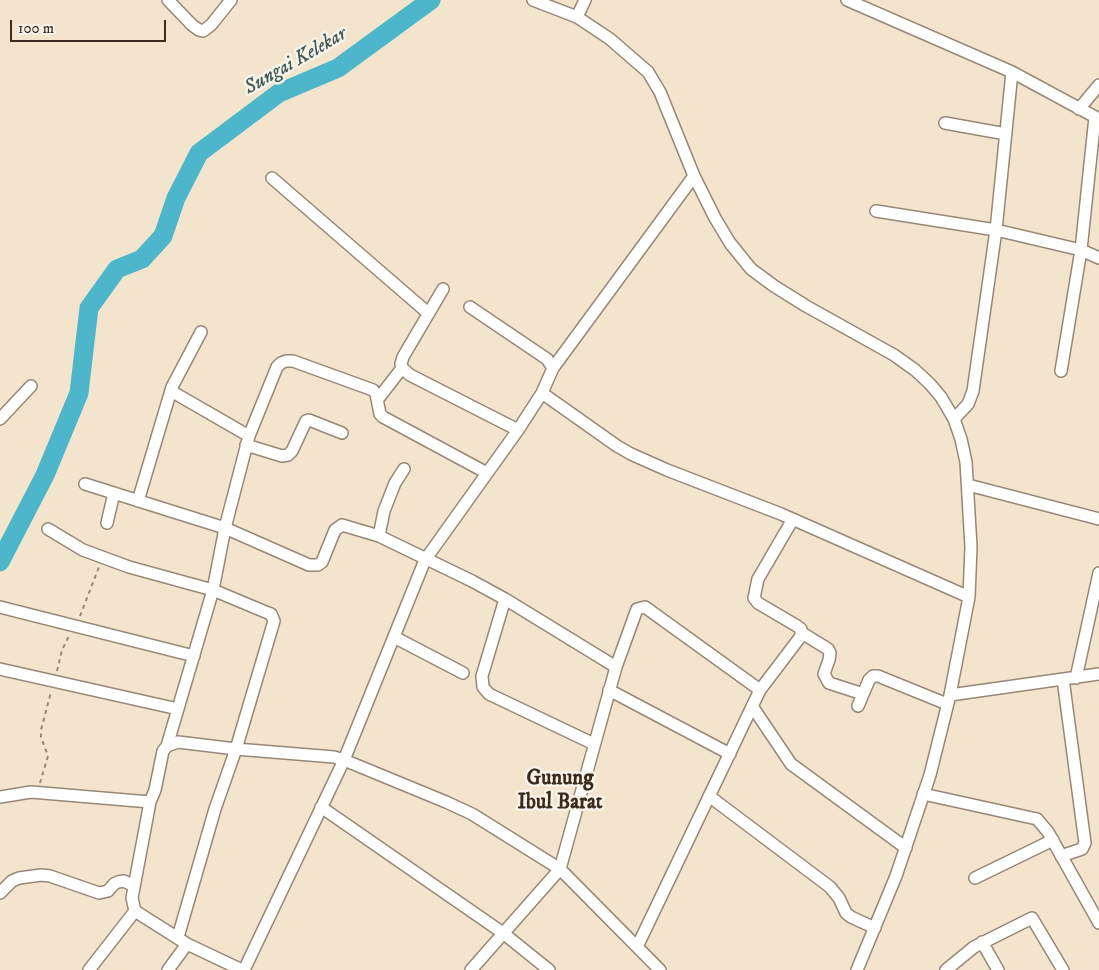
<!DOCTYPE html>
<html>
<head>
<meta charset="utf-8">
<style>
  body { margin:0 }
  #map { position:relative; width:1099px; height:970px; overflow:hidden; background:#f3e5cd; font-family:"IM FELL DW Pica",serif }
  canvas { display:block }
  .scale { position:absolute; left:10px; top:20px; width:156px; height:22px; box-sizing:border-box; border:2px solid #3b2a1e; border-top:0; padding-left:6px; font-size:15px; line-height:18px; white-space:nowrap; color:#3b2a1e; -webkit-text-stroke:4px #f7f3e8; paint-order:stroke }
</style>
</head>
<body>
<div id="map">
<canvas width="1099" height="970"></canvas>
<div class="scale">100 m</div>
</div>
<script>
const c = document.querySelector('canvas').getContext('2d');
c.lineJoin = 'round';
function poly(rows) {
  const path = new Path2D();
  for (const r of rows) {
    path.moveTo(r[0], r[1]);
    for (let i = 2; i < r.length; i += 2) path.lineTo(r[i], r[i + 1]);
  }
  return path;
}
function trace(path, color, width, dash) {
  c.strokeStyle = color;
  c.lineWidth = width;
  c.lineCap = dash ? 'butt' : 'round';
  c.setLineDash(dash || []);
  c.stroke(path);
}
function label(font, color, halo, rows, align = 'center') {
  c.font = font + ' "IM FELL DW Pica",serif';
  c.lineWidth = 5;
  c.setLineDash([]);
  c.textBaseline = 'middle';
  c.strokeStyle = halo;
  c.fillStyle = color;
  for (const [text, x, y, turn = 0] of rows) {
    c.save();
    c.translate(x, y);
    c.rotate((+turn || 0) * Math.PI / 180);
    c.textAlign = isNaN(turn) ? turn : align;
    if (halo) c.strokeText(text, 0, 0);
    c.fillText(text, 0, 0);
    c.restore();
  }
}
const river = poly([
  [0,562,45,475,79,393,89,308,117,269,142,259,163,236,176,198,199,153,279,93,338,68,431,0]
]);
const path = poly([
  [80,616,99,567],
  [57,671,62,650,69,636],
  [40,783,48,756,41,737,41,730,51,692]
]);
const minor = poly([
  [168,0,192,25,199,30,203,31,211,25,231,0],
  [533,0,577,17,610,39,648,72,660,92,694,176,715,218,730,243,751,269,774,286,806,306,894,355,915,370,930,384,941,397,954,419,961,439,966,462,971,547,969,597,950,695,930,775,896,876,857,970],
  [847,0,1012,72,1099,119],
  [577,17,585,0],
  [1079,109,1099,85],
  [945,123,1006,134],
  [272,178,428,313],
  [876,211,996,230,1081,250,1099,258],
  [443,289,403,357,401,364,402,368,410,375,518,430],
  [470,307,547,359,553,368],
  [1061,371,1081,250,1095,117],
  [171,391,249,436],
  [542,393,553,368,694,176],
  [378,399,402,368],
  [0,419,31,386],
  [954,419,968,404,973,391,996,230,1012,72],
  [246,445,282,456,288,455,292,451,306,421,309,420,342,433],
  [85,484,225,528,309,565,318,565,322,562,335,530,342,525,379,536,472,581,505,599,616,667],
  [968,485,1099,519],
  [138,501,172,387,201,332],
  [107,523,114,493],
  [48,529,83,550,129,567,213,590,268,613,271,614,274,621,236,749,215,809,178,937],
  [379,536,384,511,395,483,404,469],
  [505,599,482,676,483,687,489,694,594,744],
  [0,607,194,656],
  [802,633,828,649,830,653,829,660,824,674,829,683,863,694],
  [394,637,463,673],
  [0,669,178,709],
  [1076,678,1099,573],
  [609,690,730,754],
  [950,695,1099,674],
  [752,706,791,764,906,848],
  [858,706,869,680,873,676,878,676,947,704],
  [167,746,213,590,225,528,249,436,277,367,281,363,286,361,293,361,373,390,376,394,380,414,383,417,487,473],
  [923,794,1037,819,1048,832,1099,923],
  [709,796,830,887,839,898,846,913,851,917,875,928],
  [0,797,31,792,150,802,155,790,163,751,167,746,178,742,236,749,334,757,344,760,446,802,472,814,560,869,660,970],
  [150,802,132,898,135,911,187,944,242,970],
  [321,807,503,933,549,970],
  [1061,856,1082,849,1085,843,1063,679],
  [975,878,1053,840],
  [0,893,12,881,19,878,41,875,50,876,99,893,108,891,114,884,118,882,124,881,134,886],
  [982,942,998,970],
  [637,947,760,690,801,636,801,629,797,626,758,603,754,598,758,579,793,519],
  [89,970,135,911],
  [168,970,187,944],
  [244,970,344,760,425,560,518,430,542,393,617,446,631,454,667,470,781,514,969,597],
  [471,970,560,869,616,667,637,609,645,607,760,690],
  [946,970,974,947,1032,918,1063,970]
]);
const waterNames = [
  ["Sungai Kelekar",296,62,-30]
];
const quarterNames = [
  ["Gunung",560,780],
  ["Ibul Barat",560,804]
];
trace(river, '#4db6cb', 19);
trace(minor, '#978876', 14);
trace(path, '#978876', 2, [4, 4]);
trace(minor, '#fff', 11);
label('italic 20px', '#415b5b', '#f7f3e8', waterNames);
label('bold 21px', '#3b2a1e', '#f7f3e8', quarterNames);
</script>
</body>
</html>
